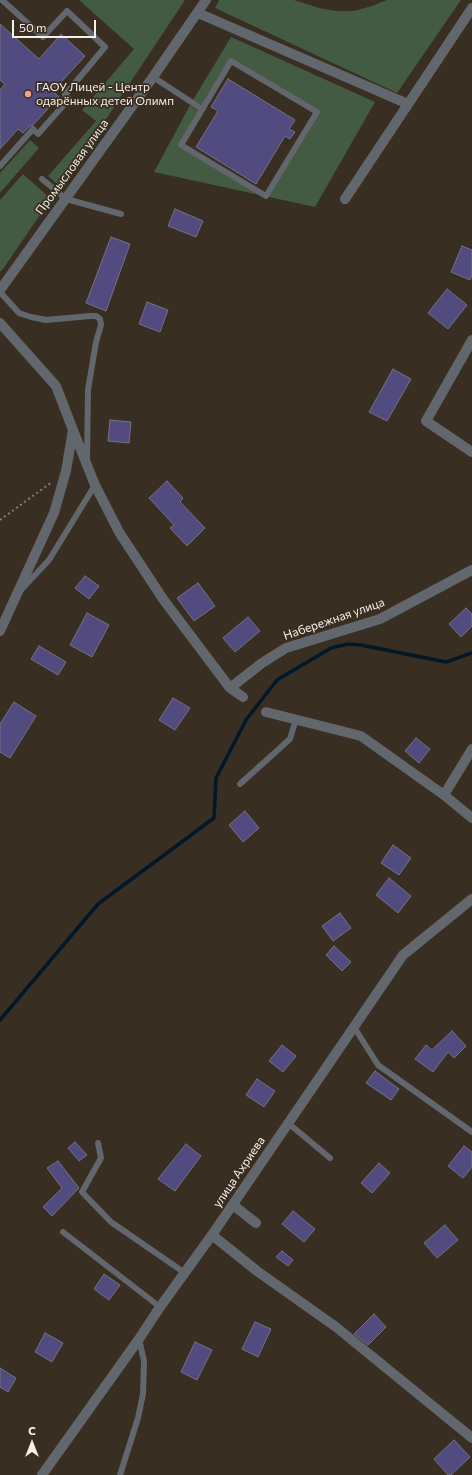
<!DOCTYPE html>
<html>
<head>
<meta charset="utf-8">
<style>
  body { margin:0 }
  #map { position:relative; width:472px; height:1475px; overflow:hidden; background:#382e21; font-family:Commissioner,sans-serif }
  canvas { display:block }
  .north { position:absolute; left:12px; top:1423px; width:40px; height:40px; -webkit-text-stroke:3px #382e21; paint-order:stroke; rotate:0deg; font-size:11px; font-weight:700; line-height:16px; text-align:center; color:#f7f0e8 }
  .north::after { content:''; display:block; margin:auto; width:14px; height:18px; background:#f7f0e8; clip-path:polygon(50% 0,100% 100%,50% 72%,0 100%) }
  .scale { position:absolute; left:12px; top:20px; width:84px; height:18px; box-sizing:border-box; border:2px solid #f7f0e8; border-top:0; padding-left:5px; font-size:12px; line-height:14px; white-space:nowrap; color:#f7f0e8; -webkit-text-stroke:3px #382e21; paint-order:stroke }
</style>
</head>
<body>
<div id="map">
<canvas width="472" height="1475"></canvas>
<div class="north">С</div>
<div class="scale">50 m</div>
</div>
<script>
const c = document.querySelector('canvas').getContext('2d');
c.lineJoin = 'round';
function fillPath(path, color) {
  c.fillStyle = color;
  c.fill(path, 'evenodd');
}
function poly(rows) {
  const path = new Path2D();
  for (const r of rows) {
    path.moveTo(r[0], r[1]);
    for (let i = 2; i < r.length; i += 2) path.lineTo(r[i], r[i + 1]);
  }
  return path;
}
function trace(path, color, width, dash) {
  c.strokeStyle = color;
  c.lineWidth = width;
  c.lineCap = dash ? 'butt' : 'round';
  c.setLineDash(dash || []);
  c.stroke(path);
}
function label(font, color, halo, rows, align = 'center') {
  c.font = font + ' Commissioner,sans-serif';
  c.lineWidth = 3.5;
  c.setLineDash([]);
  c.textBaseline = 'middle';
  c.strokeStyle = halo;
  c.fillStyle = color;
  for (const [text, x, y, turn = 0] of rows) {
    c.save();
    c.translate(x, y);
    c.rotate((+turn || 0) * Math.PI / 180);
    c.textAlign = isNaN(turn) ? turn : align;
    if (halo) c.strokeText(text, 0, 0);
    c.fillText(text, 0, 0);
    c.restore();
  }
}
const green = poly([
  [79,0,185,0,61,187,48,176,96,121,82,110,134,49],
  [219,0,294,0,319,8,336,11,354,11,372,6,387,0,461,0,397,93,215,8],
  [231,37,375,102,315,207,154,172,190,105,200,112,181,145,266,196,317,112,232,61,204,106,193,100],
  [30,140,39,148,0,193,0,173],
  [23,174,51,199,3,269,0,272,0,200]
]);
const stream = poly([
  [0,1020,98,904,214,818,216,778,246,720,277,680,331,648,348,644,361,645,446,662,472,653]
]);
const building = poly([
  [0,24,39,59,61,34,85,56,53,91,59,97,33,125,30,126,23,133,18,129,0,149,0,90,5,84,0,80,0,24],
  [228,79,295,120,289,129,295,132,290,139,285,136,256,184,196,147,218,111,211,107,228,79],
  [175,209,203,221,196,237,168,226,175,209],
  [111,237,130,244,106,311,86,303,111,237],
  [462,246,472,250,472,275,470,280,451,272,462,246],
  [447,289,467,305,448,329,428,313,447,289],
  [147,302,168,310,160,332,139,324,147,302],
  [393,369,411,379,387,421,369,412,393,369],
  [110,420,131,422,129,443,108,441,110,420],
  [167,481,183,498,180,502,205,528,187,546,170,528,174,525,149,498,167,481],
  [85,576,99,586,89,599,75,588,85,576],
  [198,583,215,606,194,621,177,598,198,583],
  [466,608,472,614,472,626,461,637,449,624,466,608],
  [87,613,109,625,92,657,70,645,87,613],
  [248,617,260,631,235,652,223,638,248,617],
  [39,646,66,662,58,675,31,659,39,646],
  [173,698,190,708,175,730,159,720,173,698],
  [14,702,36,716,10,758,0,752,0,724,14,702],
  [416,738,430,749,419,763,405,751,416,738],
  [245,811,259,828,243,842,229,825,245,811],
  [393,845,411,858,399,875,381,863,393,845],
  [389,878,411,896,398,913,376,895,389,878],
  [340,913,351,928,333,941,322,926,340,913],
  [334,946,351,962,342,971,326,955,334,946],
  [452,1031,466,1046,454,1058,448,1052,433,1072,415,1059,426,1045,432,1050,452,1031],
  [282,1045,296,1056,283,1072,269,1061,282,1045],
  [375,1071,399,1089,391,1100,366,1083,375,1071],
  [257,1079,275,1091,264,1107,246,1095,257,1079],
  [75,1142,87,1155,79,1161,68,1148,75,1142],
  [186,1144,201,1156,175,1191,158,1179,186,1144],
  [464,1146,472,1152,472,1167,463,1178,448,1166,464,1146],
  [58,1161,79,1188,52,1216,43,1207,62,1188,47,1168,58,1161],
  [379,1163,390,1173,372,1193,361,1183,379,1163],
  [293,1211,315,1229,304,1242,282,1224,293,1211],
  [445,1225,458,1240,437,1258,424,1243,445,1225],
  [282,1251,293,1260,288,1266,276,1257,282,1251],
  [104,1274,120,1285,109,1300,94,1289,104,1274],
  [374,1314,386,1327,368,1345,354,1334,374,1314],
  [255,1322,271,1329,258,1357,242,1349,255,1322],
  [45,1333,63,1343,52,1362,35,1352,45,1333],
  [195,1342,212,1350,197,1380,181,1372,195,1342],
  [0,1368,16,1378,8,1392,0,1387,0,1368],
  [454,1440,470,1457,451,1475,448,1475,434,1459,454,1440]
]);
const path = poly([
  [0,520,52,482]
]);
const service = poly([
  [231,61,317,112,266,196,181,145,231,61],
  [153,77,202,109],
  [0,166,33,129,38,134,69,99,65,95,105,47,67,11,43,37,2,0],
  [42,179,66,199,121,214],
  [0,292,19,313,31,317,46,320,90,316,96,316,100,319,101,325,96,342,88,390,87,460],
  [21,590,49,560,95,485],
  [240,784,290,739,296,719],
  [354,1027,378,1065,472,1132],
  [288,1123,330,1158],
  [98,1143,101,1158,82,1192,111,1222,185,1273],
  [63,1232,160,1307],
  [120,1475,138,1418,143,1394,144,1361,139,1339]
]);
const minor = poly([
  [198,13,408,104],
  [345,199,472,8],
  [472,340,426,421,472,452],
  [73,430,95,485,119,532,163,599,230,688,243,697],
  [230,688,262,663,286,648,380,619,472,570],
  [266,712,361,736,444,795,472,818],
  [444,795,472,749],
  [233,1205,256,1223],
  [212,1235,257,1271,336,1327,472,1438],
  [42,1475,139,1339,160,1307,212,1235,403,955,472,899]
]);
const tertiary = poly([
  [0,290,153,77,206,0],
  [0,323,56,386,73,430,66,471,54,513,0,631]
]);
const markers = [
  [28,94,4,"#f39f83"]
];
const poiNames = [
  ["ГАОУ Лицей - Центр",36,87],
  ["одарённых детей Олимп",36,101]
];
const streetNames = [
  ["Промысловая улица",72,167,-54],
  ["Набережная улица",334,619,-19],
  ["улица Ахриева",239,1172,-56]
];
fillPath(green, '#425b42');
trace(stream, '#00182a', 3.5);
fillPath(building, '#524b7f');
trace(building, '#737283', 1);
trace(path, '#877e73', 2, [2, 3]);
trace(service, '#62666d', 6);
trace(minor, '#62666d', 10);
trace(tertiary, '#62666d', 10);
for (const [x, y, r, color] of markers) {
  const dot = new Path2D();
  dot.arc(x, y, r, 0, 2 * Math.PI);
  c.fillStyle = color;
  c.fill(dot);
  trace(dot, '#382e21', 1.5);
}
label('12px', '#f7f0e8', '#382e21', poiNames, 'left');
label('12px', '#f7f0e8', '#382e21', streetNames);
</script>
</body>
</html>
